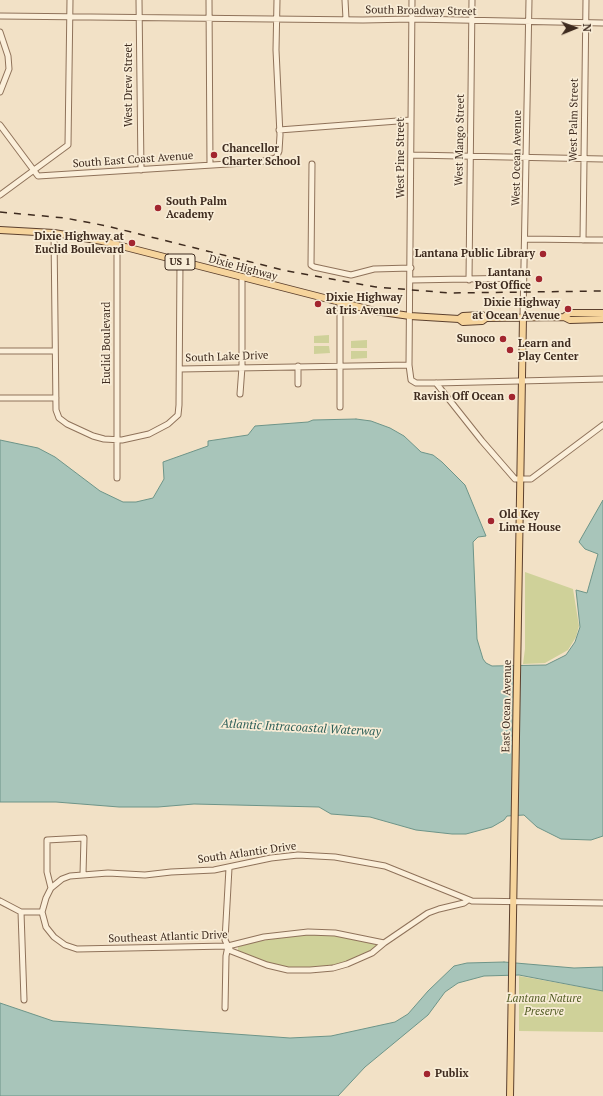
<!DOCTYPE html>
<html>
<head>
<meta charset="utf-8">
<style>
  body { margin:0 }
  #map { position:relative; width:603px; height:1096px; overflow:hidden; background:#f2e1c6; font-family:"PT Serif",serif }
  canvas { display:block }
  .north { position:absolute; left:555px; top:8px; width:40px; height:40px; -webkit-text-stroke:3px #f8ecd6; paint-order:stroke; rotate:89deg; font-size:11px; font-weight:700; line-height:16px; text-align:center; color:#3e2b1f }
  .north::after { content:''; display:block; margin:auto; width:14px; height:18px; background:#3e2b1f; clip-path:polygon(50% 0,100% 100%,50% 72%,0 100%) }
</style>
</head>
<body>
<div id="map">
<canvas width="603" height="1096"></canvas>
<div class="north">N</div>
</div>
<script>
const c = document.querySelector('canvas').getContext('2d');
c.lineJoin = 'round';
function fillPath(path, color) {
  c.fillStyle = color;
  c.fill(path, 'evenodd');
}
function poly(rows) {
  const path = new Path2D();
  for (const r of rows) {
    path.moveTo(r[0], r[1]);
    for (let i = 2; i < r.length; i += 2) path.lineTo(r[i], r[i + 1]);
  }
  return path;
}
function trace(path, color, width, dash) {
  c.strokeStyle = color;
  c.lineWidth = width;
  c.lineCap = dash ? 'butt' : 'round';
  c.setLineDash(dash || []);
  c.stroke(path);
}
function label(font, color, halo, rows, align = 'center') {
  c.font = font + ' "PT Serif",serif';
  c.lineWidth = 3.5;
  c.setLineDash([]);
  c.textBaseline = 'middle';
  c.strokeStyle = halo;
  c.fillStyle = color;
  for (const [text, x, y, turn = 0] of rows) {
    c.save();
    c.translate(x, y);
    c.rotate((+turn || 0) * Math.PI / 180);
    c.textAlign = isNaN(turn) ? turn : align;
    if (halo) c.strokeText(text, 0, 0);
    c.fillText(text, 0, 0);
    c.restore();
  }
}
const green = poly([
  [329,335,329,343,314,343,314,336],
  [367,340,367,348,351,348,351,341],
  [314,346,329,346,330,353,314,354],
  [351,351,367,351,367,358,351,359],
  [525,572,573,589,579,626,576,637,568,650,545,663,523,664,525,649],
  [304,934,332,935,381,944,368,954,342,963,314,969,285,968,258,960,238,951,238,947,255,942],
  [519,976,603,991,603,1032,519,1031]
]);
const water = poly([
  [356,419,371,421,390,428,404,436,421,452,433,455,442,462,465,485,486,536,478,537,473,542,477,639,483,659,486,663,492,666,546,665,566,655,575,642,580,627,576,590,587,593,598,554,585,549,579,542,603,500,603,836,591,840,561,839,537,827,524,815,507,816,504,820,492,827,466,834,452,834,416,830,370,817,331,814,319,807,194,804,158,807,119,807,56,802,0,802,0,440,38,448,55,457,100,491,123,502,136,502,153,498,164,479,163,462,208,446,208,441,248,435,255,426,308,422,313,420,356,419],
  [504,962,574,968,603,967,603,991,519,975,484,976,458,983,445,992,428,1015,365,1067,338,1096,0,1096,0,1003,53,1021,290,1038,331,1036,395,1022,408,1014,428,991,454,966,467,963,504,962]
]);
const minor = poly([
  [139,0,141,170],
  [209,0,210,165],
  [345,0,346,19],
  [412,0,409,365,411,380,416,383,436,383,603,379],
  [0,16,363,20,412,19,603,23],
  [0,32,8,56,9,69,0,92],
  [0,125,38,176,260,162,276,158,279,151,280,135,276,50,277,0],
  [279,130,411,120],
  [412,155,603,159],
  [312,164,311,265,314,267,351,275,374,269,411,268],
  [0,195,68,145,70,0],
  [54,233,56,410,59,418,67,424,93,436,104,439,122,440,149,434,168,424,178,415,179,405,180,262],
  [526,239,603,240],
  [583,240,586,0],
  [117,245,117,478],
  [411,280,523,278],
  [469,280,472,0],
  [340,303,340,407],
  [523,317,529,0],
  [0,351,54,351],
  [180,369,409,365],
  [436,383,482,441,515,479,531,479,603,425],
  [298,384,298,366],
  [240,394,242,367,242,278],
  [0,398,56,398],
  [51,888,47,872,47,840,84,838,83,874],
  [468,900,464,903,439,909,428,913,384,943,335,933,308,932,264,937,228,946,77,949,65,945,54,937,46,927,42,912,46,898,51,888,62,879,70,876,108,873,145,875,171,872,214,870,271,858,298,855,335,857,385,866,472,901,603,903],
  [0,901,21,912,42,912],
  [21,912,24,1000],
  [228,946,231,951,267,965,288,970,310,970,333,968,347,964,372,953,384,943],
  [225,1008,226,956,228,946,225,940,229,868]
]);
const major = poly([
  [0,230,54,233,102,241,375,311,410,316,459,319,463,322,482,321,486,318],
  [564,317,569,313,603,313],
  [459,319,463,316,482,315,486,318,564,317,570,320,603,319],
  [510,1096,523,317]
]);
const rail = poly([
  [0,212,65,218,107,226,287,271,376,287,450,293,603,291]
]);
const markers = [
  [214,155,4,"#a2252f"],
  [158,208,4,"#a2252f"],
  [132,243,4,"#a2252f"],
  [543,254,4,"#a2252f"],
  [539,279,4,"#a2252f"],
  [318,304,4,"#a2252f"],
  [568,309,4,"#a2252f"],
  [503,339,4,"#a2252f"],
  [510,350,4,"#a2252f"],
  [512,397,4,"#a2252f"],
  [491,521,4,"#a2252f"],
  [427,1074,4,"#a2252f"]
];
const shields = [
  [180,262,30]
];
const shieldNames = [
  ["US 1",180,262]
];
const streetNames = [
  ["South Broadway Street",421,11,1],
  ["West Drew Street",129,85,-90],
  ["West Palm Street",574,120,-89],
  ["West Mango Street",460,140,-89],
  ["West Pine Street",401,158,-90],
  ["West Ocean Avenue",517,158,-89],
  ["South East Coast Avenue",133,160,-4],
  ["Dixie Highway",243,268,15],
  ["Euclid Boulevard",107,343,-90],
  ["South Lake Drive",227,357,-2],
  ["East Ocean Avenue",507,706,-89],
  ["South Atlantic Drive",247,853,-8],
  ["Southeast Atlantic Drive",168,937,-2]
];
const poiNames = [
  ["Chancellor",222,149],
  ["Charter School",222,162],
  ["South Palm",166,202],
  ["Academy",166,215],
  ["Dixie Highway at",124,237,"right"],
  ["Euclid Boulevard",124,250,"right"],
  ["Lantana Public Library",535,254,"right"],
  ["Lantana",531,273,"right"],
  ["Post Office",531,286,"right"],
  ["Dixie Highway",326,298],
  ["at Iris Avenue",326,311],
  ["Dixie Highway",560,303,"right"],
  ["at Ocean Avenue",560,316,"right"],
  ["Sunoco",495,339,"right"],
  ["Learn and",518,344],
  ["Play Center",518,357],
  ["Ravish Off Ocean",504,397,"right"],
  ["Old Key",499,515],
  ["Lime House",499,528],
  ["Publix",435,1074]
];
const parkNames = [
  ["Lantana Nature",544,999],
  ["Preserve",544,1012]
];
const waterNames = [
  ["Atlantic Intracoastal Waterway",301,728,3]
];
fillPath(green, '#cfd199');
fillPath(water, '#a8c5ba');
trace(water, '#6d9488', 1);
trace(minor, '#8f725a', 7);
trace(major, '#5c402e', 8);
trace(minor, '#fbefda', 5);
trace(major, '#f6d49c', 6);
trace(rail, '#3e2b1f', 1.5, [7, 7]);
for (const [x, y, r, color] of markers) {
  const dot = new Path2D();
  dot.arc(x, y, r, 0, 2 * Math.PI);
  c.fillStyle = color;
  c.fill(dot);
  trace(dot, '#f8ecd6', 1.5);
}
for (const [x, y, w] of shields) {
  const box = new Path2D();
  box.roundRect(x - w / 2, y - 8, w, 16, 3);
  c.fillStyle = '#f8ecd6';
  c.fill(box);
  trace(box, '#3e2b1f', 1);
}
label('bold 10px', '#3e2b1f', null, shieldNames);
label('11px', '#3e2b1f', '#f8ecd6', streetNames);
label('bold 11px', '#3e2b1f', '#f8ecd6', poiNames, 'left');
label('italic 11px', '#525c24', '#f8ecd6', parkNames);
label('italic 12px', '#2d5f58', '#f8ecd6', waterNames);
</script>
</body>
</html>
